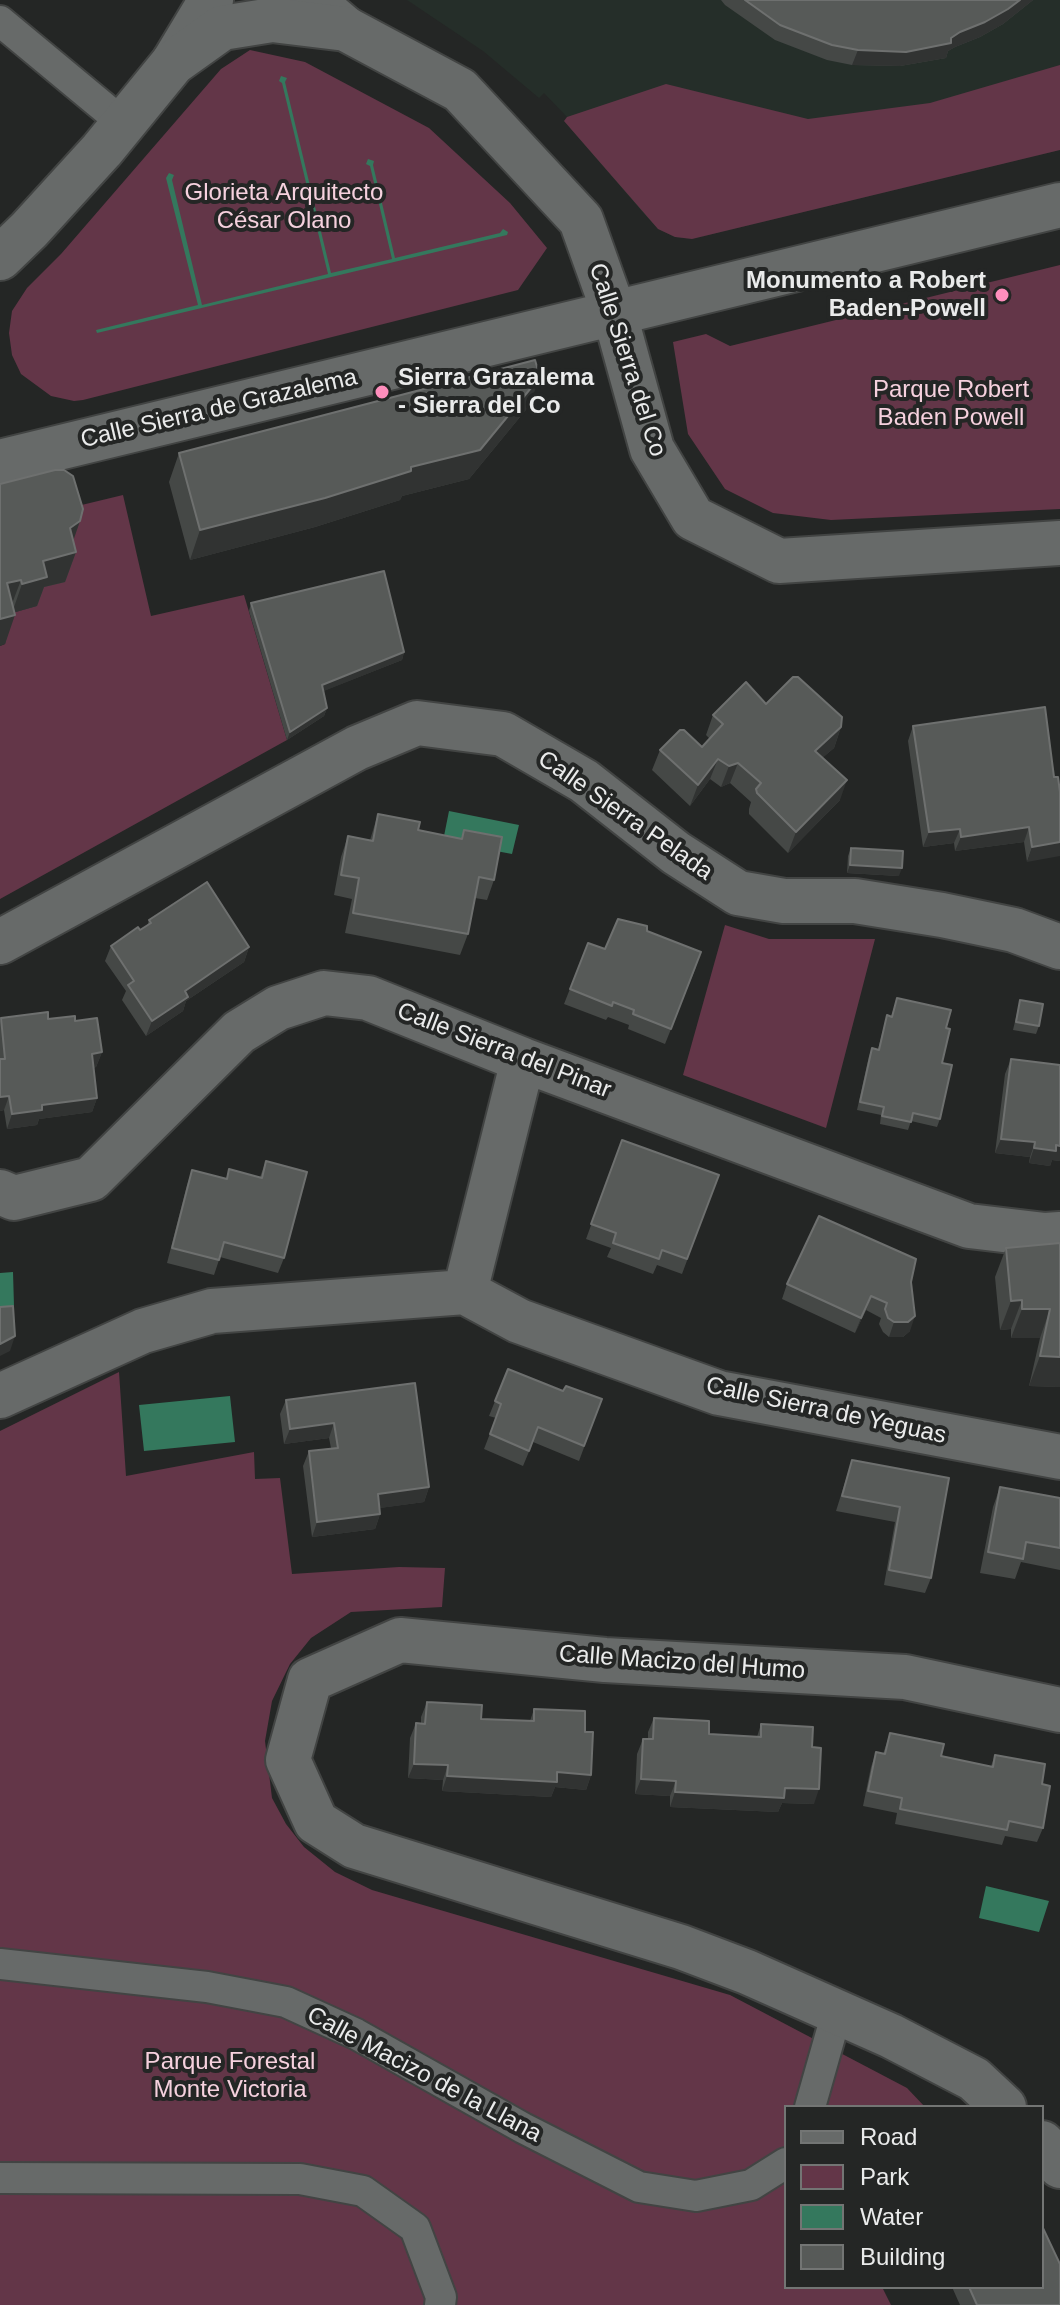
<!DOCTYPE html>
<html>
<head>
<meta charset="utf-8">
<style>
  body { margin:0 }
  #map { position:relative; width:1060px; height:2305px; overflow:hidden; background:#242625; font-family:Helvetica,sans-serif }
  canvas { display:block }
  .legend { position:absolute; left:784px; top:2105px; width:260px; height:184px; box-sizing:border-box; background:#242625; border:2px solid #737574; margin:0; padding:10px 14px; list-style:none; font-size:24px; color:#eaebeb }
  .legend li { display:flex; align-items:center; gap:16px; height:40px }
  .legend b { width:40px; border:2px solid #737574 }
</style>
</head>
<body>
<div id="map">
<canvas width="1060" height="2305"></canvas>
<ul class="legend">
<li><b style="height:10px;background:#676a69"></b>Road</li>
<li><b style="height:22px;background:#633648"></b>Park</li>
<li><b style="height:22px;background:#34785d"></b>Water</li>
<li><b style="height:22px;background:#575a58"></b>Building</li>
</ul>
</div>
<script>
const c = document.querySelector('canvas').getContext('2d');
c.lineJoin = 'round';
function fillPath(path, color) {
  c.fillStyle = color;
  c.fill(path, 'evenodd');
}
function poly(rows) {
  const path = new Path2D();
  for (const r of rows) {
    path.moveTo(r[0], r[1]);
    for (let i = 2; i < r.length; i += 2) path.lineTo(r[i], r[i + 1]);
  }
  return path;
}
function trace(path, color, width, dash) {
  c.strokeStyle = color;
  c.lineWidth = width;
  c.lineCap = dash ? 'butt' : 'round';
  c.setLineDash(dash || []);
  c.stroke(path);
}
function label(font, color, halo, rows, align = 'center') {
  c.font = font + ' Helvetica,sans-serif';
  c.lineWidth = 8;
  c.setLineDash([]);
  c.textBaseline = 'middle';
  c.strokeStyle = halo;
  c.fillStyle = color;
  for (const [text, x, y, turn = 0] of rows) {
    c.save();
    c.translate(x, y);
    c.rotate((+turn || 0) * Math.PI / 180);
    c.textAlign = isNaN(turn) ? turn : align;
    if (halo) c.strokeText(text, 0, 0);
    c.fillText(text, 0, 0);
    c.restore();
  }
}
const built = poly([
  [407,0,1060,0,1060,150,692,239,675,237,658,229,645,215,564,121,567,117,544,93,539,98,483,51]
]);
const green = poly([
  [250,50,305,62,429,128,510,203,547,248,518,290,83,400,74,401,51,396,21,374,12,355,9,333,12,311,27,288,61,254,221,69],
  [1060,65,1060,150,692,239,675,237,658,229,564,121,567,117,666,84,808,119,930,103],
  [1060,265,1060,509,831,520,773,513,725,489,688,434,673,342,706,334,730,346],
  [123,495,151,616,244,595,287,740,0,899,0,646,5,644,12,613,36,606,65,509],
  [725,925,769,939,875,939,826,1128,683,1075],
  [119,1372,126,1476,254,1452,255,1479,280,1478,292,1574,399,1567,445,1568,442,1607,351,1612,311,1638,290,1664,272,1701,265,1741,272,1798,286,1824,304,1847,335,1872,372,1890,730,1995,907,2088,925,2107,786,2107,786,2287,882,2287,891,2305,0,2305,0,1431]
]);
const water = poly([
  [281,76,287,78,285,82,331,273,392,259,370,166,366,164,368,159,374,161,373,165,395,258,500,233,503,229,508,232,507,235,97,333,96,330,198,305,166,178,169,173,174,175,172,180,202,305,328,274,282,83,279,81],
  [449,811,519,825,512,854,443,841],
  [13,1272,14,1306,0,1307,0,1273],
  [230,1396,235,1442,144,1451,139,1405],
  [986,1886,1049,1901,1039,1932,979,1918]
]);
const service = poly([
  [0,21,124,124],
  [0,1964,207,1987,286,2002,356,2034,523,2128,639,2187,696,2196,751,2185,786,2163],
  [810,2107,837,2012],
  [0,2178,300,2179,363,2191,415,2228,441,2297,440,2305]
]);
const minor = poly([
  [312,0,346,29],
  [173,63,211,0],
  [0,942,357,748,417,723,503,734,584,781,676,853,738,893,784,901,855,901,942,915,1014,930,1060,947],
  [0,1192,14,1198,91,1179,239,1032,278,1008,324,993,368,998,523,1060,969,1226,1045,1235,1060,1234],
  [465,1292,519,1321,719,1393,1060,1457],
  [0,1396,143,1331,212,1311,465,1292,523,1060],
  [1004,2107,974,2079,891,2036,747,1972,681,1947,354,1846,316,1822,288,1760,310,1680,400,1640,605,1660,905,1677,1060,1710],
  [1042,2143,1054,2155,1060,2166]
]);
const tertiary = poly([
  [0,258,29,230,102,150,173,63,222,28,272,20,346,29,460,90,581,220,615,315,652,449,693,518,779,561,1060,543],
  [0,462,1060,205]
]);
const wall = poly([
  [721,0,1033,0,1003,24,980,37,955,47,948,51,946,58,900,66,852,65,827,60,775,40,725,5],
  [529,406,469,479,402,496,400,500,315,527,190,560,169,482,179,453],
  [0,484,80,521,73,540,76,552,65,582,44,587,37,606,15,612,5,644],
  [251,603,404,652,402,660,323,691,327,708,324,716,287,740,249,611],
  [766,704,841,727,834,748,822,758,840,800,788,853,749,814,749,809,751,802,730,783,721,787,710,779,690,806,652,770,660,750,702,747,710,739,706,735,713,715],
  [913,726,1054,777,1058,777,1027,862,1024,842,955,851,954,843,923,847,908,741],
  [378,814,418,830,461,839,464,830,494,880,487,900,475,898,468,934,460,955,345,933,352,899,334,895,341,857,348,836,370,840],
  [851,848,899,876,847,873,848,856],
  [149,920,249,947,244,962,186,1001,183,1011,146,1036,122,1000,126,991,105,961,111,946,140,930,147,926],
  [647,931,696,967,665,1044,628,1029,629,1025,608,1017,606,1020,564,1004,588,943,605,949],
  [897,998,946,1028,942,1063,940,1119,937,1127,911,1121,908,1130,880,1124,881,1115,857,1110,869,1056,872,1048,878,1049,887,1015,891,1017],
  [1020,1000,1039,1026,1036,1034,1013,1030],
  [1,1018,48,1019,75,1021,102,1052,96,1067,93,1068,97,1098,92,1112,39,1119,37,1125,7,1129,4,1110,0,1111,0,1021],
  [1011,1059,1060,1065,1060,1161,1052,1160,1050,1166,1029,1163,1030,1157,995,1153,1005,1074],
  [622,1140,719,1175,682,1274,657,1265,653,1274,607,1257,611,1248,586,1239],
  [266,1161,284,1258,278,1273,220,1257,214,1275,167,1263,187,1185,192,1170,226,1179,229,1169,260,1177],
  [1060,1243,1060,1387,1029,1386,1040,1338,1011,1338,1011,1329,1000,1330,995,1277,1006,1248],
  [911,1282,910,1331,903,1337,889,1337,883,1332,879,1324,881,1318,866,1310,855,1333,782,1299,787,1284],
  [508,1369,563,1391,602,1399,579,1461,533,1442,523,1466,484,1449,496,1418,489,1416],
  [415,1383,429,1487,424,1502,379,1508,380,1514,375,1529,312,1537,303,1466,309,1451,331,1448,329,1438,284,1444,280,1414,286,1400],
  [852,1460,949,1478,931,1578,925,1593,884,1585,895,1522,836,1511],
  [1000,1487,1060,1498,1060,1570,1021,1562,1015,1579,980,1573,993,1507],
  [427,1702,481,1719,530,1721,534,1709,585,1732,591,1775,586,1790,555,1787,551,1797,442,1791,443,1780,408,1778,410,1738,416,1723,421,1724,421,1717],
  [654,1718,709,1734,757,1737,761,1724,812,1747,814,1804,782,1803,778,1812,670,1807,670,1796,635,1794,637,1754,643,1739,648,1739,648,1732],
  [890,1733,941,1756,991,1766,995,1755,1042,1784,1043,1828,1037,1842,1005,1836,1002,1845,895,1824,897,1813,863,1806,871,1767,876,1752,883,1754],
  [952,2287,1042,2287,1060,2305,960,2305]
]);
const shadedWall = poly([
  [1020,0,1033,0,1003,24,980,37,955,47,948,51,946,58,900,66,852,65,858,50,960,32],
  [540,377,529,406,469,479,402,496,400,500,315,527,190,560,200,530,411,467],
  [80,521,70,550,76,552,65,582,44,587,37,606,12,613,22,584,70,528],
  [21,580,10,609,7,583],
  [15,615,5,644,0,646,0,619],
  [404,652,402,660,319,693,322,685],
  [327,708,324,716,287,740,290,732],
  [841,727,834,748,807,771,815,751],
  [718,759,710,779,690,806,698,785],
  [738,763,730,783,721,787,729,766],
  [847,780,840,800,788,853,796,832],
  [1029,827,1024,842,955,851,961,837],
  [960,829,954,843,923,847,929,832],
  [1060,842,1060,856,1027,862,1032,847],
  [850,865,902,868,899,876,847,873],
  [249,947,244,962,186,1001,183,1011,146,1036,152,1021,185,991],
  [102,1052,96,1067,86,1068,92,1054],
  [9,1096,4,1110,0,1111,0,1097],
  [97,1098,92,1112,39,1119,37,1125,7,1129,12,1114,42,1105],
  [1001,1139,1035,1142,1030,1157,995,1153],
  [1056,1145,1060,1146,1060,1161,1052,1160,1050,1166,1029,1163,1034,1148],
  [871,1296,866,1310,855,1333,861,1318],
  [1022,1300,1011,1329,1000,1330,1011,1301],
  [1022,1309,1050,1309,1040,1338,1011,1338],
  [915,1316,910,1331,903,1337,889,1337,894,1322],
  [15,1336,10,1351,0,1356,0,1344],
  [1040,1356,1060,1357,1060,1387,1029,1386],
  [334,1423,329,1438,284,1444,290,1429],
  [429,1487,424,1502,373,1509,378,1494],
  [380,1514,375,1529,312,1537,317,1522],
  [414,1764,448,1765,443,1780,408,1778],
  [557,1772,591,1775,586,1790,555,1787,551,1797,442,1791,447,1776],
  [641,1779,676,1781,670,1796,635,1794],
  [785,1788,819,1789,814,1804,782,1803,778,1812,670,1807,675,1792]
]);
const building = poly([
  [745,0,1020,0,1008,9,985,22,960,32,951,38,951,43,906,52,858,50,832,45,780,25,745,0],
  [535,360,540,377,480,450,411,467,411,471,325,498,200,530,179,453,535,360],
  [55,470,64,470,73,476,83,509,80,521,70,528,76,552,43,561,47,577,22,584,21,580,7,583,15,615,0,619,0,484,55,470],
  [384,571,404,652,322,685,327,708,290,732,251,603,384,571],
  [793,677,798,677,842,717,841,727,815,751,847,780,796,832,757,793,756,789,761,783,738,763,729,766,718,759,698,785,660,750,680,730,684,730,702,747,723,724,713,715,746,682,766,704,793,677],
  [1045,707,1054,777,1058,777,1060,792,1060,842,1032,847,1029,827,961,837,960,829,929,832,913,726,1045,707],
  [378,814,420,822,418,830,462,839,464,830,502,837,494,880,479,877,468,934,353,913,359,878,341,875,348,836,373,841,378,814],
  [851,848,903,851,902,868,850,865,851,848],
  [207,882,249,947,185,991,188,997,152,1021,128,985,134,981,111,946,138,927,140,930,151,923,149,920,207,882],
  [618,919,647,926,647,931,701,952,671,1029,633,1014,634,1010,613,1002,612,1006,570,989,588,943,605,949,618,919],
  [897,998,951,1010,946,1028,950,1029,942,1063,952,1065,940,1119,913,1113,911,1122,882,1116,884,1107,860,1102,872,1048,879,1050,887,1015,892,1017,897,998],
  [1020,1000,1043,1004,1039,1026,1016,1022,1020,1000],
  [48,1012,48,1019,75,1016,75,1021,97,1018,102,1052,92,1054,97,1098,42,1105,42,1110,12,1114,9,1096,0,1097,0,1059,5,1059,1,1018,48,1012],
  [1011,1059,1060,1065,1060,1146,1056,1145,1056,1151,1034,1148,1035,1142,1001,1139,1011,1059],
  [622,1140,719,1175,687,1259,662,1250,659,1259,613,1243,616,1233,591,1224,622,1140],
  [266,1161,307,1172,284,1258,224,1242,219,1260,172,1248,192,1170,227,1179,229,1169,262,1178,266,1161],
  [819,1216,916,1259,911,1282,915,1316,908,1322,894,1322,888,1318,885,1309,887,1303,871,1296,861,1318,787,1284,819,1216],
  [1060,1243,1060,1357,1040,1356,1050,1309,1022,1309,1022,1300,1011,1301,1006,1248,1060,1243],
  [13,1306,15,1336,0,1344,0,1307,13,1306],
  [508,1369,563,1391,566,1386,602,1399,584,1446,538,1427,529,1451,490,1434,501,1404,495,1401,508,1369],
  [415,1383,429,1487,378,1494,380,1514,317,1522,309,1451,338,1448,334,1423,290,1429,286,1400,415,1383],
  [852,1460,949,1478,931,1578,889,1570,900,1507,842,1496,852,1460],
  [1000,1487,1060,1498,1060,1548,1026,1542,1023,1559,988,1552,1000,1487],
  [427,1702,482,1705,481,1719,534,1721,534,1709,585,1711,585,1732,593,1732,591,1775,557,1772,557,1782,447,1776,448,1765,414,1764,416,1723,425,1724,427,1702],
  [654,1718,709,1721,709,1734,761,1737,761,1724,813,1727,812,1747,821,1748,819,1789,785,1788,784,1798,675,1792,676,1781,641,1779,643,1739,653,1739,654,1718],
  [890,1733,944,1744,941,1756,993,1767,995,1755,1045,1764,1042,1784,1050,1786,1043,1828,1009,1821,1007,1830,900,1809,902,1798,868,1791,876,1752,885,1754,890,1733],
  [1042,2226,1060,2264,1060,2305,977,2305,969,2287,1042,2287,1042,2226]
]);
const markers = [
  [1002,295,8,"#fe8ebc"],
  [382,392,8,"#fe8ebc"]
];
const parkNames = [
  ["Glorieta Arquitecto",284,193],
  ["César Olano",284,221],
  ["Parque Robert",951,390],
  ["Baden Powell",951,418],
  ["Parque Forestal",230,2062],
  ["Monte Victoria",230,2090]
];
const poiNames = [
  ["Monumento a Robert",986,281],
  ["Baden-Powell",986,309],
  ["Sierra Grazalema",398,378,"left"],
  ["- Sierra del Co",398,406,"left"]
];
const streetNames = [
  ["Calle Sierra del Co",627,360,72],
  ["Calle Sierra de Grazalema",219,409,-13],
  ["Calle Sierra Pelada",625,816,35],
  ["Calle Sierra del Pinar",504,1051,21],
  ["Calle Sierra de Yeguas",826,1411,12],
  ["Calle Macizo del Humo",682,1663,4],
  ["Calle Macizo de la Llana",424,2075,28]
];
fillPath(built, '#252e29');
fillPath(green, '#633648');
fillPath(water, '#34785d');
trace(service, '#424443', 34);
trace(minor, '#424443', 48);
trace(tertiary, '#424443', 48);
trace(service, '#676a69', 30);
trace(minor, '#676a69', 44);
trace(tertiary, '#676a69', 44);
fillPath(wall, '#454846');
fillPath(shadedWall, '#313332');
fillPath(building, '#575a58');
trace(building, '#6e706f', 2);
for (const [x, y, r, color] of markers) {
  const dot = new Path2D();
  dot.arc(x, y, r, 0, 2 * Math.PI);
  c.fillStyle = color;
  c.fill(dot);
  trace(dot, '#242625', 3);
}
label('24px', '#f6d1de', '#242625', parkNames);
label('bold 24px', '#eaebeb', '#242625', poiNames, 'right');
label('24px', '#eaebeb', '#242625', streetNames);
</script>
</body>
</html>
